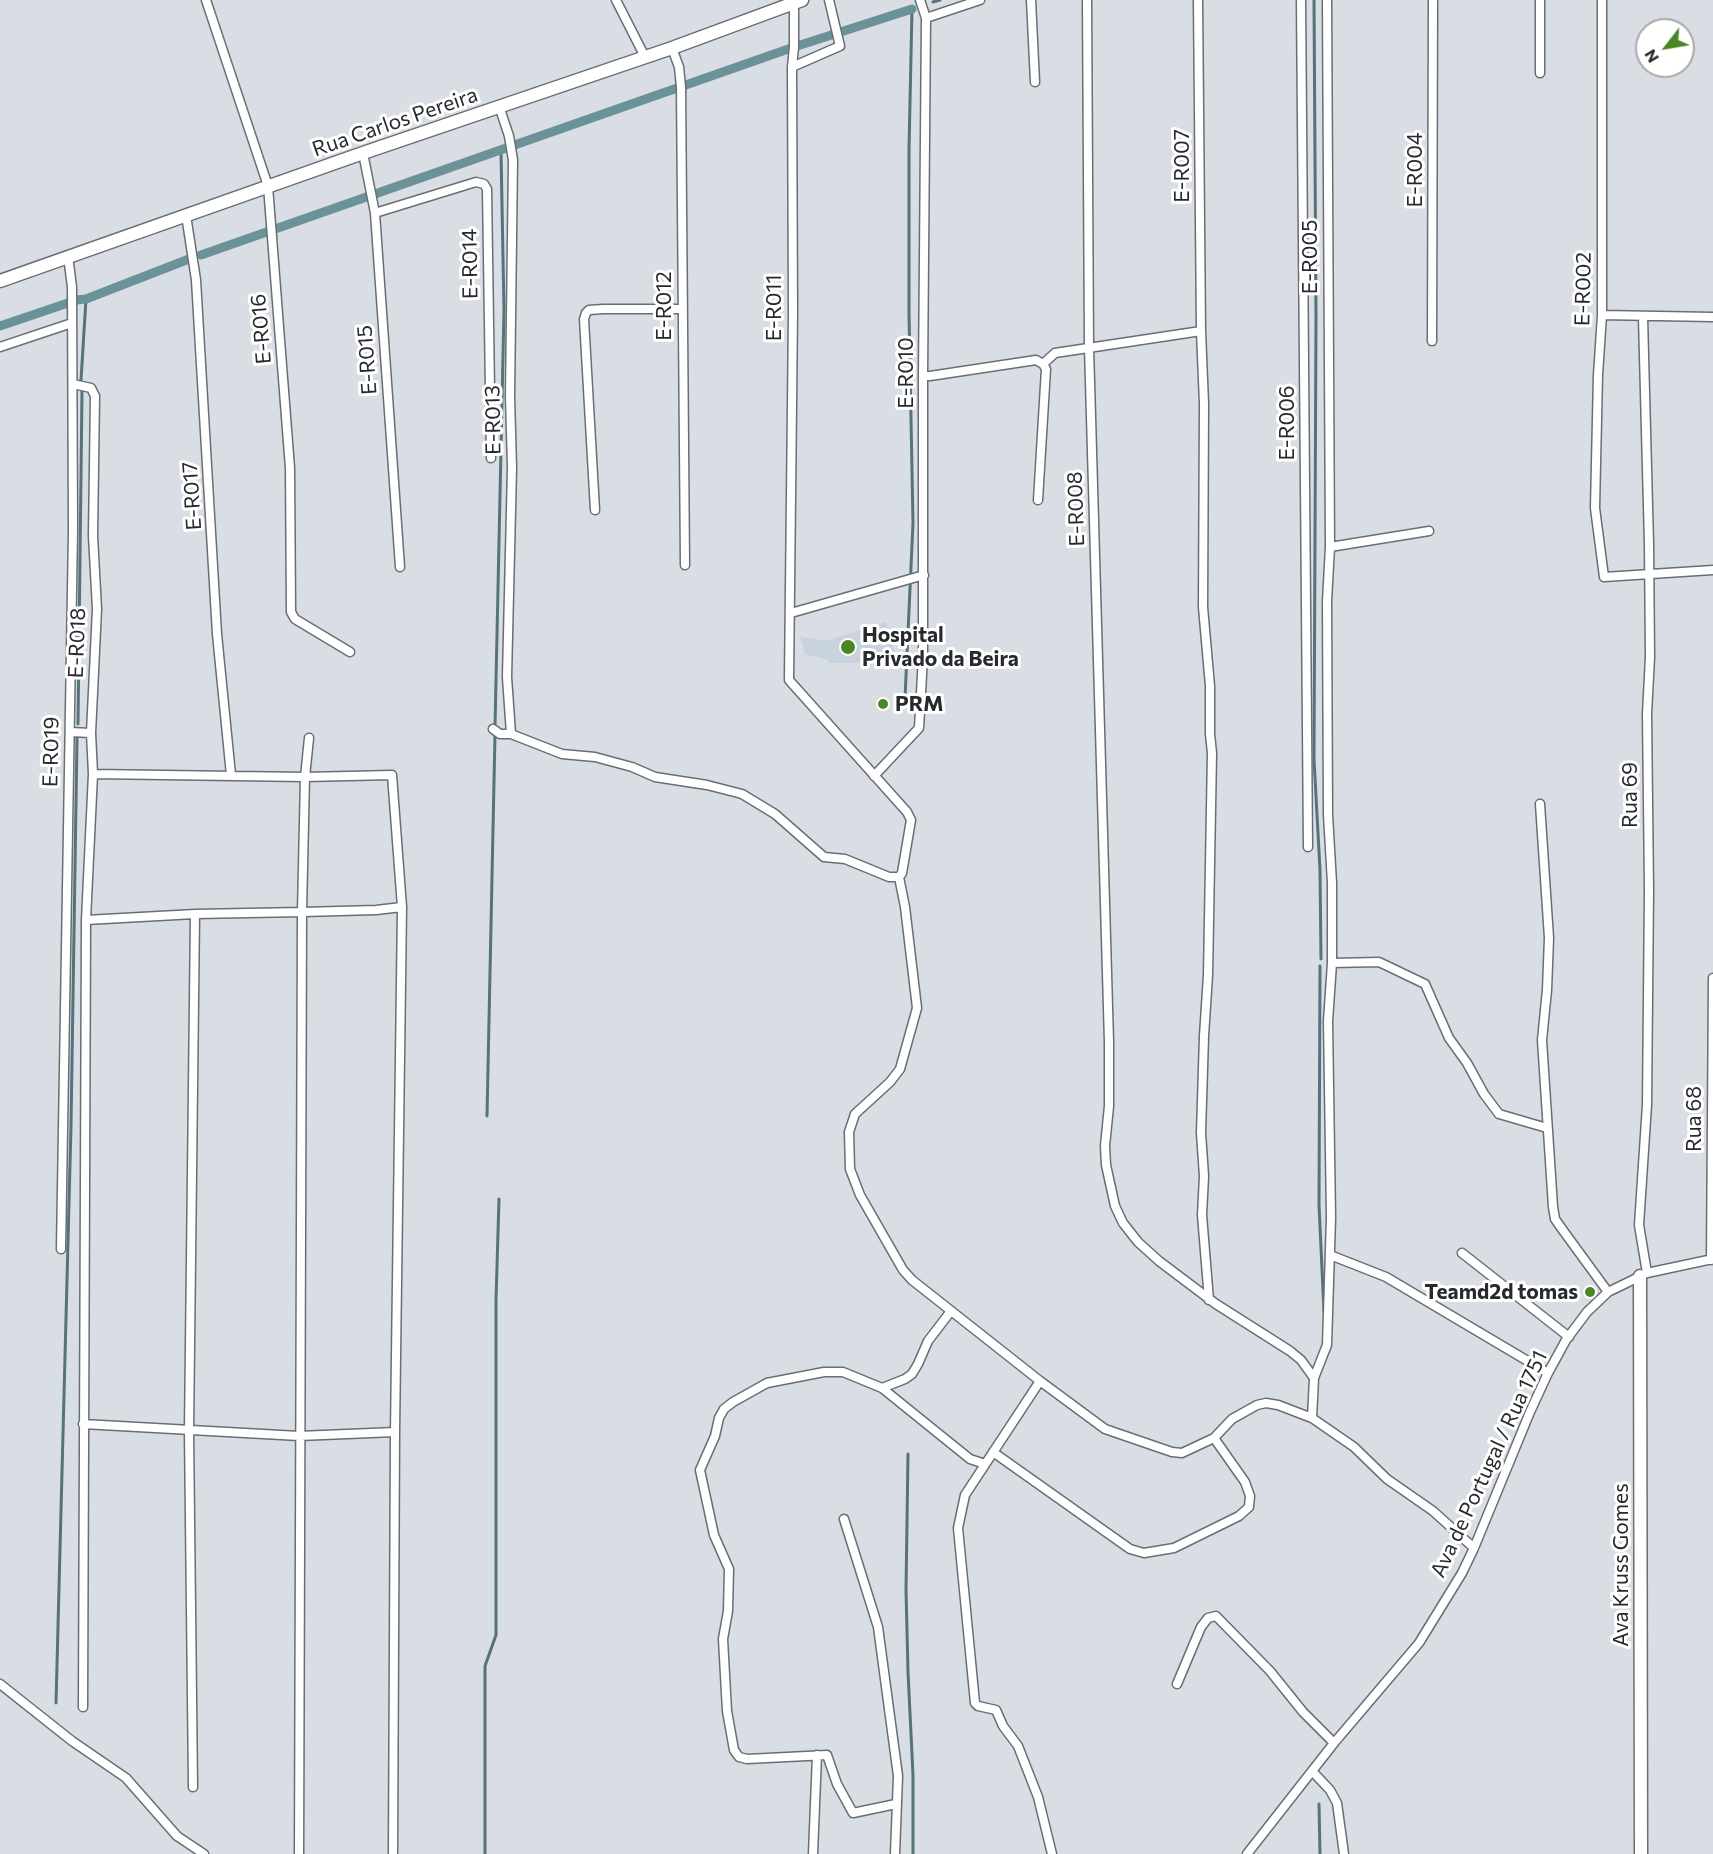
<!DOCTYPE html>
<html>
<head>
<meta charset="utf-8">
<style>
  body { margin:0 }
  #map { position:relative; width:1713px; height:1854px; overflow:hidden; background:#d9dee5; font-family:Commissioner,sans-serif }
  canvas { display:block }
  .north { position:absolute; left:1635px; top:18px; width:60px; height:60px; box-sizing:border-box; background:#fff; border:2px solid #a9a9ab; border-radius:50%; rotate:239deg; font-size:16px; font-weight:700; line-height:24px; text-align:center; color:#27292c }
  .north::after { content:''; display:block; margin:auto; width:21px; height:27px; background:#4a8624; clip-path:polygon(50% 0,100% 100%,50% 72%,0 100%) }
</style>
</head>
<body>
<div id="map">
<canvas width="1713" height="1854"></canvas>
<div class="north">N</div>
</div>
<script>
const c = document.querySelector('canvas').getContext('2d');
c.lineJoin = 'round';
function fillPath(path, color) {
  c.fillStyle = color;
  c.fill(path, 'evenodd');
}
function poly(rows) {
  const path = new Path2D();
  for (const r of rows) {
    path.moveTo(r[0], r[1]);
    for (let i = 2; i < r.length; i += 2) path.lineTo(r[i], r[i + 1]);
  }
  return path;
}
function trace(path, color, width, dash) {
  c.strokeStyle = color;
  c.lineWidth = width;
  c.lineCap = dash ? 'butt' : 'round';
  c.setLineDash(dash || []);
  c.stroke(path);
}
function label(font, color, halo, rows, align = 'center') {
  c.font = font + ' Commissioner,sans-serif';
  c.lineWidth = 6;
  c.setLineDash([]);
  c.textBaseline = 'middle';
  c.strokeStyle = halo;
  c.fillStyle = color;
  for (const [text, x, y, turn = 0] of rows) {
    c.save();
    c.translate(x, y);
    c.rotate((+turn || 0) * Math.PI / 180);
    c.textAlign = isNaN(turn) ? turn : align;
    if (halo) c.strokeText(text, 0, 0);
    c.fillText(text, 0, 0);
    c.restore();
  }
}
const built = poly([
  [886,622,895,653,857,663,829,663,828,660,805,654,800,636,825,641]
]);
const stream = poly([
  [1314,0,1316,317,1314,759,1320,870,1321,959],
  [933,2,940,0],
  [81,380,86,299],
  [905,698,913,523,909,314,909,149,912,9],
  [78,724,82,391],
  [495,727,504,310,501,152],
  [1320,966,1319,1205,1324,1312],
  [487,1116,495,734],
  [908,1454,906,1590,908,1672,913,1775,913,1854],
  [56,1703,71,1126,77,739],
  [1319,1804,1320,1854],
  [485,1854,485,1666,496,1635,496,1300,499,1199]
]);
const canal = poly([
  [201,255,794,47,912,9],
  [76,300,86,299,189,259],
  [0,326,68,303]
]);
const street = poly([
  [206,0,268,186,290,468,291,612,295,619,350,652],
  [616,0,645,57],
  [1031,0,1035,82],
  [1087,0,1089,347,1109,1042,1109,1106,1105,1146,1106,1165,1115,1206,1123,1223,1138,1242,1159,1261,1216,1304,1290,1351,1301,1360,1314,1378],
  [1198,0,1201,331,1204,404,1203,607,1210,686,1210,734,1212,753,1208,975,1204,1036,1201,1133,1204,1176,1202,1215,1209,1300],
  [1301,0,1308,847],
  [1602,0,1602,315,1598,375,1595,508,1604,577,1713,570],
  [794,3,794,47,792,67,793,313,789,680,907,812,911,820,902,873,899,877,905,907,917,1008,900,1069,890,1082,855,1114,849,1132,850,1169,860,1195,903,1270,912,1280,1040,1381,1105,1429,1172,1452,1182,1453,1214,1438,1232,1419,1257,1405,1266,1403,1278,1405,1312,1418,1354,1447,1387,1479,1433,1511,1474,1548],
  [926,18,980,0],
  [672,48,679,67,681,87,685,565],
  [792,67,840,46,829,0],
  [1540,73,1540,0],
  [499,106,509,136,513,160,510,396,512,468,507,677,511,734],
  [363,153,375,213,400,567],
  [375,213,476,182,484,184,487,189,491,458],
  [186,215,196,280,217,634,231,775],
  [1602,315,1713,317],
  [1643,317,1649,544,1650,657,1647,714,1649,890,1647,1105,1639,1225,1647,1273],
  [1432,341,1433,0],
  [0,347,72,323],
  [1043,364,1055,353,1201,331],
  [923,376,930,376,1036,360,1043,364,1046,369,1038,500],
  [73,384,91,388,95,396,93,536,97,609,91,733,93,774,86,920,83,1707],
  [595,510,584,319,586,313,589,310,603,309,682,309],
  [1330,547,1429,531],
  [791,613,924,575],
  [493,729,500,734,511,734,562,754,595,757,632,767,655,777,707,785,742,794,775,814,824,857,845,859,889,877,899,877],
  [70,732,91,733],
  [309,738,305,777,302,912,376,910,402,907],
  [93,774,305,777,392,775,402,907,395,1432],
  [874,776,919,728,923,657,923,376,926,18,920,0],
  [1540,804,1549,938,1547,990,1542,1040,1553,1207,1555,1219,1562,1229,1608,1292],
  [86,920,195,914,302,912,299,1854],
  [1332,963,1379,962,1425,984,1449,1038,1467,1063,1484,1094,1499,1114,1547,1128],
  [61,1249,73,530,72,287,68,256],
  [1462,1253,1569,1337],
  [1330,1255,1386,1277,1548,1373],
  [1711,1260,1713,978],
  [1040,1381,965,1495,958,1528,975,1703,978,1706,996,1710,1003,1726,1018,1746,1038,1797,1052,1854],
  [882,1388,905,1379,912,1374,918,1364,928,1341,951,1311],
  [1312,1418,1314,1378,1327,1345,1331,1218,1328,1021,1332,963,1332,883,1328,815,1327,601,1330,547,1327,0],
  [83,1424,299,1436,395,1432,393,1854],
  [993,1452,1130,1549,1144,1553,1174,1548,1239,1516,1249,1507,1250,1496,1245,1482,1214,1438],
  [844,1519,878,1627,898,1776,895,1854],
  [0,1684,72,1741,126,1778,177,1836,204,1854],
  [1177,1684,1201,1627,1208,1618,1216,1616,1270,1671,1303,1712,1334,1743],
  [1312,1771,1330,1790,1337,1803,1344,1854],
  [193,1787,189,1431,195,914],
  [896,1804,853,1813,837,1784,827,1755,747,1759,739,1757,734,1750,727,1711,723,1639,728,1611,729,1569,714,1535,700,1470,715,1436,719,1418,724,1409,733,1402,767,1383,824,1372,843,1372,882,1388,970,1459,985,1464],
  [813,1854,817,1755],
  [1247,1854,1334,1743,1419,1643,1462,1573,1474,1548,1530,1412,1548,1373,1566,1340,1587,1312,1608,1292,1647,1273,1713,1259]
]);
const secondary = poly([
  [0,281,363,153,672,48,802,0],
  [1640,1276,1641,1854]
]);
const markers = [
  [848,647,8,"#4a8624"],
  [883,704,6,"#4a8624"],
  [1590,1292,6,"#4a8624"]
];
const streetNames = [
  ["Rua Carlos Pereira",395,122,-19],
  ["E-R007",1182,166,-90],
  ["E-R004",1415,170,-90],
  ["E-R005",1310,257,-90],
  ["E-R014",470,264,-91],
  ["E-R002",1583,289,-89],
  ["E-R012",664,306,-90],
  ["E-R011",774,308,-90],
  ["E-R016",261,329,-95],
  ["E-R015",367,360,-94],
  ["E-R010",906,373,-90],
  ["E-R013",493,420,-91],
  ["E-R006",1287,423,-90],
  ["E-R017",192,496,-94],
  ["E-R008",1076,509,-92],
  ["E-R018",77,643,-88],
  ["E-R019",51,752,-89],
  ["Rua 69",1630,795,-90],
  ["Rua 68",1694,1119,-90],
  ["Ava de Portugal / Rua 1751",1489,1464,-65],
  ["Ava Kruss Gomes",1621,1565,-90]
];
const poiNames = [
  ["Hospital",862,635],
  ["Privado da Beira",862,659],
  ["PRM",895,704],
  ["Teamd2d tomas",1578,1292,"right"]
];
fillPath(built, '#c9d3df');
trace(stream, '#577278', 3);
trace(canal, '#6b9298', 9);
trace(street, '#696e74', 11);
trace(secondary, '#696e74', 15);
trace(street, '#fff', 8);
trace(secondary, '#fff', 12);
for (const [x, y, r, color] of markers) {
  const dot = new Path2D();
  dot.arc(x, y, r, 0, 2 * Math.PI);
  c.fillStyle = color;
  c.fill(dot);
  trace(dot, '#fff', 2);
}
label('21px', '#27292c', '#fff', streetNames);
label('bold 21px', '#27292c', '#fff', poiNames, 'left');
</script>
</body>
</html>
